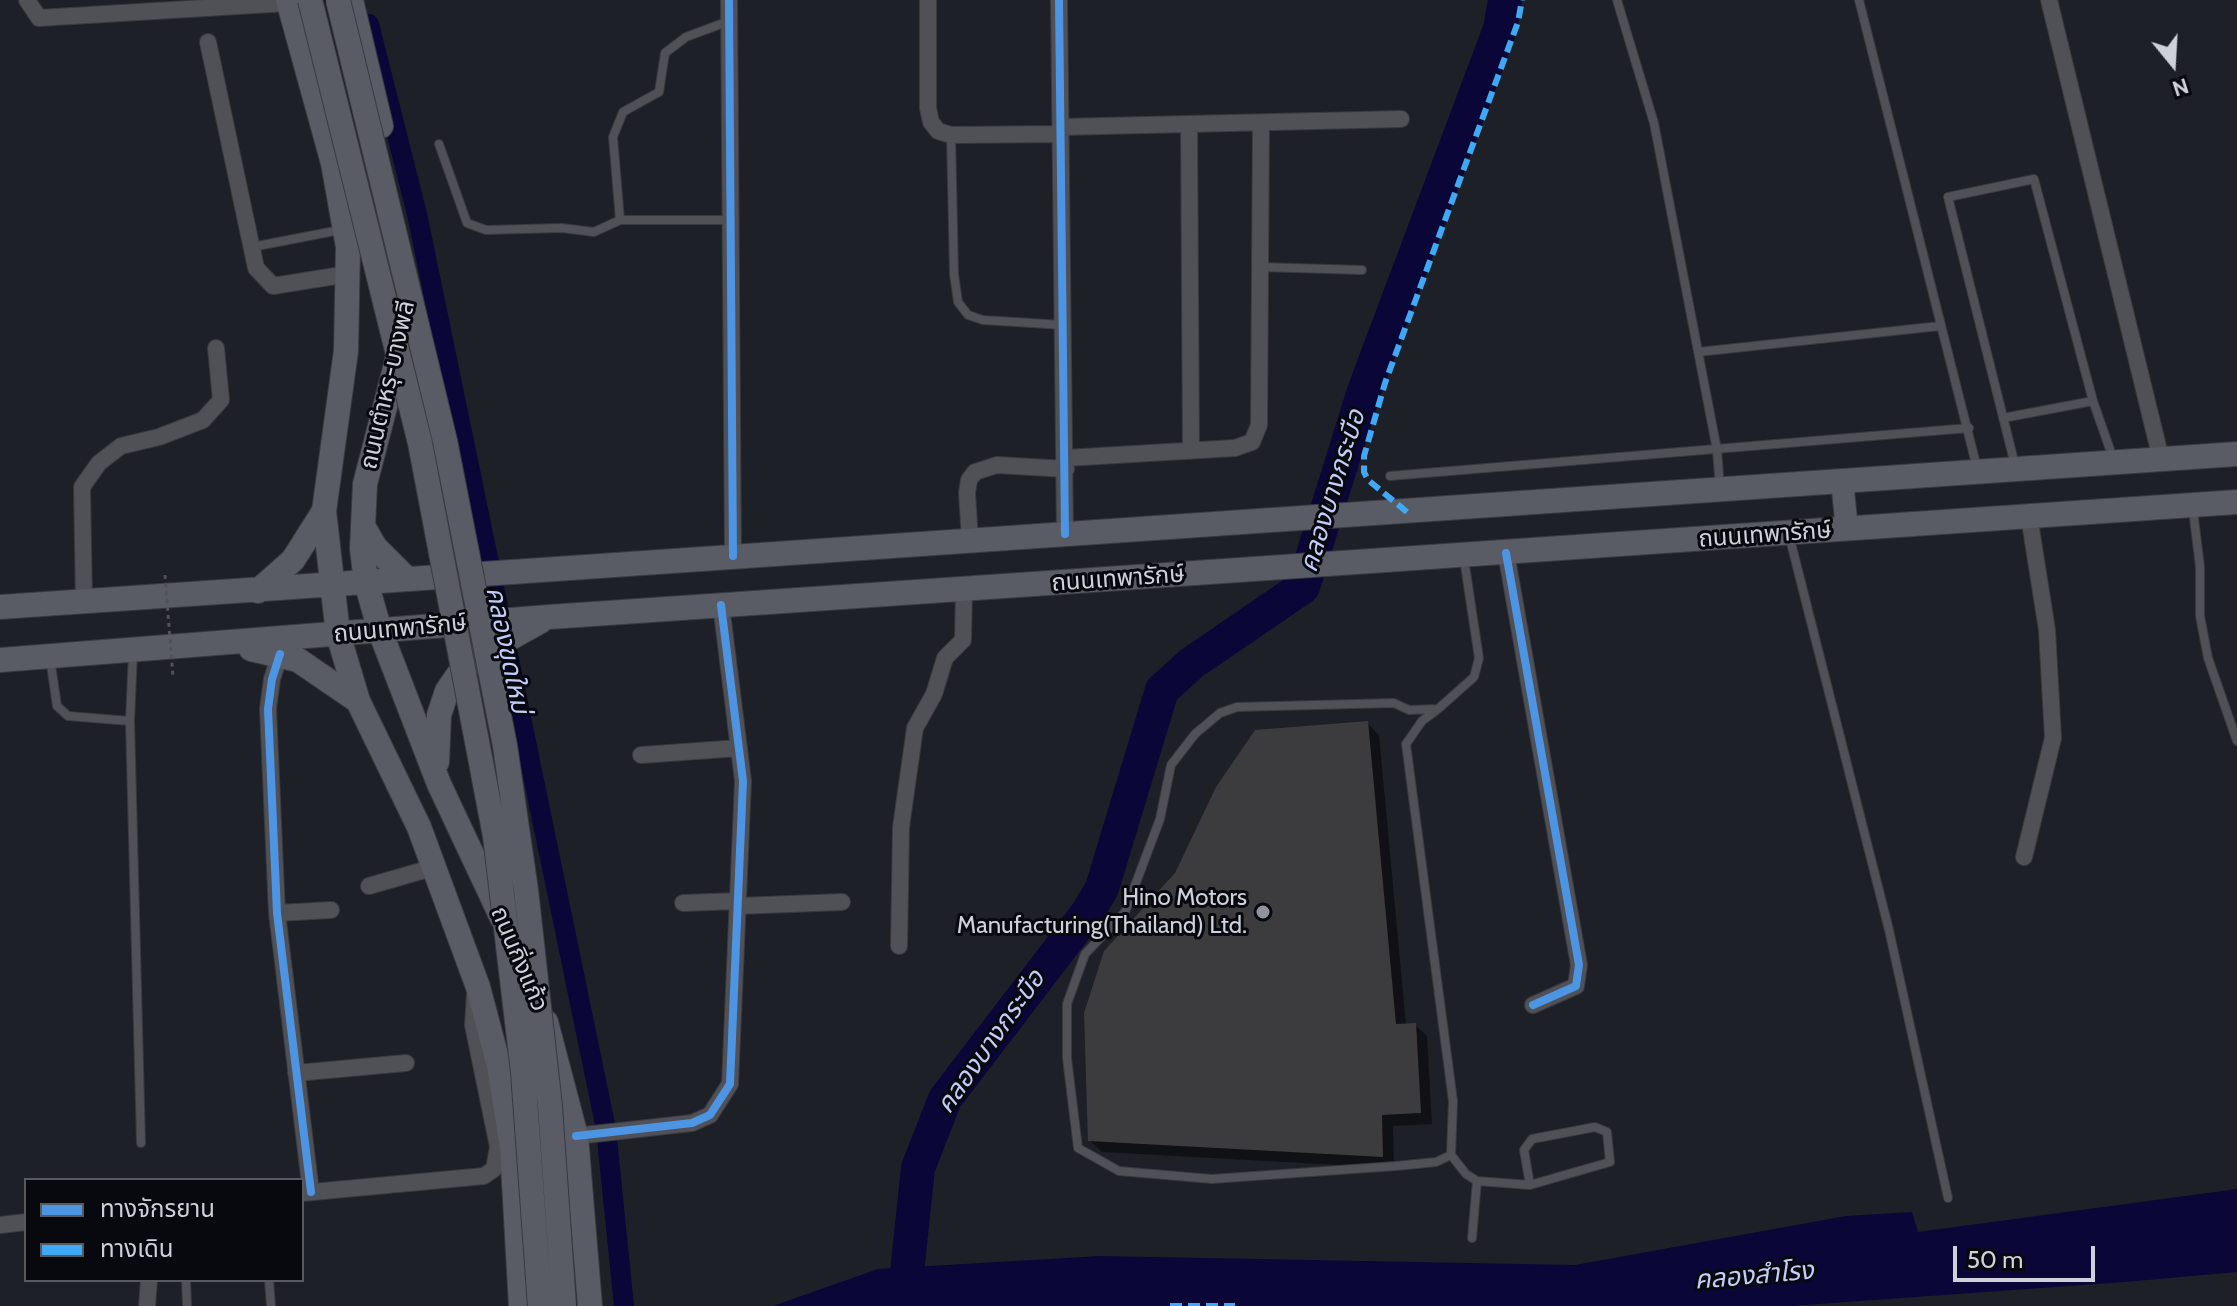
<!DOCTYPE html>
<html>
<head>
<meta charset="utf-8">
<style>
  body { margin:0 }
  #map { position:relative; width:2237px; height:1306px; overflow:hidden; background:#1e2028; font-family:Cabin,"Noto Sans Thai",sans-serif }
  canvas { display:block }
  .legend { position:absolute; left:24px; top:1178px; width:280px; height:104px; box-sizing:border-box; background:#07090e; border:2px solid #575960; margin:0; padding:10px 14px; list-style:none; font-size:24px; color:#ced1da }
  .legend li { display:flex; align-items:center; gap:16px; height:40px }
  .legend b { width:40px; border:2px solid #575960 }
  .north { position:absolute; left:2133px; top:24px; width:80px; height:80px; -webkit-text-stroke:6px #07090e; paint-order:stroke; rotate:162deg; font-size:22px; font-weight:700; line-height:32px; text-align:center; color:#ced1da }
  .north::after { content:''; display:block; margin:auto; width:28px; height:36px; background:#ced1da; clip-path:polygon(50% 0,100% 100%,50% 72%,0 100%) }
  .scale { position:absolute; left:1953px; top:1246px; width:142px; height:36px; box-sizing:border-box; border:4px solid #ced1da; border-top:0; padding-left:10px; font-size:24px; line-height:28px; white-space:nowrap; color:#ced1da; -webkit-text-stroke:6px #07090e; paint-order:stroke }
</style>
</head>
<body>
<div id="map">
<canvas width="2237" height="1306"></canvas>
<ul class="legend">
<li><b style="height:10px;background:#4d94e3"></b>ทางจักรยาน</li>
<li><b style="height:10px;background:#3fa9f5"></b>ทางเดิน</li>
</ul>
<div class="north">N</div>
<div class="scale">50 m</div>
</div>
<script>
const c = document.querySelector('canvas').getContext('2d');
c.lineJoin = 'round';
function fillPath(path, color) {
  c.fillStyle = color;
  c.fill(path, 'evenodd');
}
function poly(rows) {
  const path = new Path2D();
  for (const r of rows) {
    path.moveTo(r[0], r[1]);
    for (let i = 2; i < r.length; i += 2) path.lineTo(r[i], r[i + 1]);
  }
  return path;
}
function trace(path, color, width, dash) {
  c.strokeStyle = color;
  c.lineWidth = width;
  c.lineCap = dash ? 'butt' : 'round';
  c.setLineDash(dash || []);
  c.stroke(path);
}
function label(font, color, halo, rows, align = 'center') {
  c.font = font + ' Cabin,"Noto Sans Thai",sans-serif';
  c.lineWidth = 6;
  c.setLineDash([]);
  c.textBaseline = 'middle';
  c.strokeStyle = halo;
  c.fillStyle = color;
  for (const [text, x, y, turn = 0] of rows) {
    c.save();
    c.translate(x, y);
    c.rotate((+turn || 0) * Math.PI / 180);
    c.textAlign = isNaN(turn) ? turn : align;
    if (halo) c.strokeText(text, 0, 0);
    c.fillText(text, 0, 0);
    c.restore();
  }
}
const water = poly([
  [2237,1189,2237,1272,2125,1282,1791,1306,773,1306,878,1269,1100,1256,1575,1265,1846,1216,1912,1212,1918,1232]
]);
const shadow = poly([
  [1367,723,1379,735,1406,1025,1415,1025,1427,1036,1432,1124,1393,1126,1394,1168,1102,1152,1090,1141]
]);
const canal = poly([
  [369,24,417,214,606,1129,624,1306]
]);
const river = poly([
  [904,1301,918,1168,945,1099,1088,912,1102,888,1162,690,1192,663,1303,587,1364,391,1500,29,1505,0]
]);
const building = poly([
  [1368,721,1396,1024,1416,1023,1421,1113,1382,1115,1383,1157,1088,1141,1084,1013,1104,951,1175,873,1216,787,1255,730]
]);
const lane = poly([
  [1617,0,1654,123,1717,450,1720,488],
  [1859,0,1977,468],
  [951,135,954,274,958,302,968,315,983,320,1063,325],
  [439,144,467,223,486,230,562,228,594,232,620,220,730,220],
  [620,220,613,137,623,112,659,92,665,53,686,37,729,21],
  [252,247,340,230],
  [1260,267,1362,270],
  [1698,352,1940,326],
  [2003,418,2093,401],
  [2015,465,1948,197,2034,179,2093,401,2114,461],
  [1390,476,1969,428],
  [2193,510,2200,567,2200,616,2208,658,2237,741],
  [1789,535,1889,930,1948,1198],
  [50,658,57,706,68,716,130,721,141,1143],
  [1438,709,1409,710,1394,703,1237,707,1220,713,1195,734,1171,765,1160,819,1125,912,1085,954,1067,1004,1067,1058,1078,1148,1119,1171,1212,1179,1396,1166,1436,1162,1451,1155,1453,1101,1406,744,1422,721,1438,709,1474,677,1479,658,1464,559],
  [130,721,133,652],
  [1451,1155,1466,1174,1477,1181,1530,1185,1610,1162,1607,1132,1595,1127,1532,1139,1524,1150,1530,1185],
  [1472,1238,1477,1181],
  [186,1280,187,1306],
  [269,1280,271,1306]
]);
const street = poly([
  [27,0,39,18,288,3],
  [729,0,733,556],
  [928,0,928,108,931,122,938,131,951,135,1061,134],
  [1059,0,1065,534],
  [2049,0,2161,459],
  [208,42,256,268,273,286,348,274],
  [1189,124,1191,451],
  [1060,127,1401,119],
  [1066,458,1235,448,1252,442,1259,425,1261,123],
  [970,540,967,493,969,480,975,472,997,465,1066,469],
  [1506,553,1579,965,1576,986,1533,1005],
  [84,602,82,487,99,463,121,446,159,437,203,420,221,400,216,348],
  [280,654,272,679,268,709,277,913,311,1192],
  [641,755,739,748],
  [2024,857,2053,738,2047,630,2029,516],
  [369,886,435,867],
  [683,903,738,901],
  [737,906,842,902],
  [277,913,331,910],
  [899,946,901,827,915,728,934,694,945,658,963,640,964,591],
  [296,1073,406,1063],
  [576,1136,692,1123,710,1115,730,1084,743,781,721,605],
  [302,1193,484,1176,494,1169,498,1147,473,1025,475,994],
  [0,1225,26,1222],
  [147,1306,149,1280]
]);
const secondary = poly([
  [1842,481,1847,529]
]);
const primary = poly([
  [288,0,333,163,348,247,346,351,324,511,338,634,358,701,419,827,478,987,499,1066,512,1147,521,1306],
  [351,0,381,126],
  [409,296,401,345,365,484,362,549,366,582,380,631,439,784,502,918],
  [363,526,375,547,407,579],
  [258,591,293,560,324,511],
  [0,607,2237,454],
  [251,649,298,660,358,701],
  [0,660,549,617,2237,502],
  [437,762,439,715,447,691,458,675,480,655,541,621],
  [546,1022,576,1136,590,1306]
]);
const pathBridge = poly([
  [165,575,173,677]
]);
const primaryBridge = poly([
  [310,0,420,443,495,836,523,1072,540,1306],
  [338,0,445,441,505,746,526,890,550,1106,564,1306]
]);
const quiet = poly([
  [1407,512,1368,480,1364,472,1364,456,1385,383,1518,22,1522,0],
  [1170,1306,1235,1306]
]);
const cycleway = poly([
  [729,0,733,556],
  [1059,0,1065,534],
  [1506,553,1579,965,1576,986,1533,1005],
  [280,654,272,679,268,709,277,913,311,1192],
  [576,1136,692,1123,710,1115,730,1084,743,781,721,605]
]);
const markers = [
  [1263,912,8,"#90939c"]
];
const streetNames = [
  ["ถนนตำหรุ-บางพลี",388,385,-77],
  ["ถนนเทพารักษ์",1765,535,-4],
  ["ถนนเทพารักษ์",1118,579,-4],
  ["ถนนเทพารักษ์",400,629,-5],
  ["ถนนกิ่งแก้ว",519,959,67]
];
const poiNames = [
  ["Hino Motors",1247,898],
  ["Manufacturing(Thailand) Ltd.",1247,926]
];
const waterNames = [
  ["คลองบางกระบือ",1333,491,-73],
  ["คลองขุดใหม่",507,650,78],
  ["คลองบางกระบือ",991,1042,-55],
  ["คลองสำโรง",1754,1276,-5]
];
fillPath(water, '#0a0638');
fillPath(shadow, '#0007');
trace(canal, '#0a0638', 20);
trace(river, '#0a0638', 34);
fillPath(building, '#3c3b3d');
trace(lane, '#393a40', 10);
trace(street, '#393a40', 18);
trace(secondary, '#393a40', 24);
trace(primary, '#393a40', 26);
trace(lane, '#4f5157', 8);
trace(street, '#4f5157', 16);
trace(secondary, '#5a5c64', 22);
trace(primary, '#5a5c65', 24);
trace(primaryBridge, '#393a40', 26, []);
trace(pathBridge, '#515257', 3, [4, 4]);
trace(primaryBridge, '#5a5c65', 24);
trace(quiet, '#3fa9f5', 6, [12, 6]);
trace(cycleway, '#4d94e3', 8);
for (const [x, y, r, color] of markers) {
  const dot = new Path2D();
  dot.arc(x, y, r, 0, 2 * Math.PI);
  c.fillStyle = color;
  c.fill(dot);
  trace(dot, '#07090e', 3);
}
label('24px', '#ced1da', '#07090e', streetNames);
label('24px', '#ced1da', '#07090e', poiNames, 'right');
label('italic 26px', '#c3cdf9', '#07090e', waterNames);
</script>
</body>
</html>
